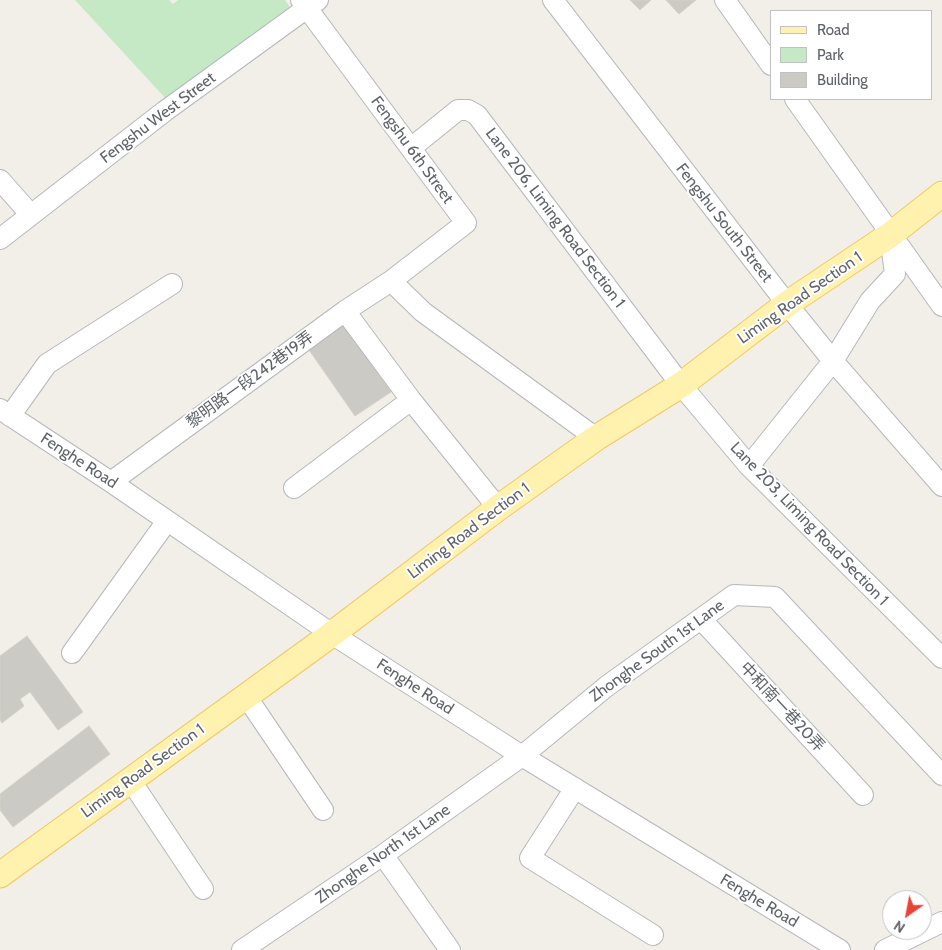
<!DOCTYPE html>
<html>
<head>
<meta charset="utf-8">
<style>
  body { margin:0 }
  #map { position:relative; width:942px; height:950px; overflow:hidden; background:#f1efe8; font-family:Cabin,sans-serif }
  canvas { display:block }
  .legend { position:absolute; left:770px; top:10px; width:162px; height:90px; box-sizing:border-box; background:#fff; border:1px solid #bfc1c3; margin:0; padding:6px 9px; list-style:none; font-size:15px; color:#5f6368 }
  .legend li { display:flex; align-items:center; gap:10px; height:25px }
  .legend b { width:25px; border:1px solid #bfc1c3 }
  .north { position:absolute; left:882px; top:890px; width:50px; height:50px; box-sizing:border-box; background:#fff; border:1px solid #bfc1c3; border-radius:50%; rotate:213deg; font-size:14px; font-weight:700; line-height:20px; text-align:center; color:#5f6368 }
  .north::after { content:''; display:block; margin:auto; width:18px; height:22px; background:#ea4335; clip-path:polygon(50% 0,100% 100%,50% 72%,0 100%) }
</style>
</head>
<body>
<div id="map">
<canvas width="942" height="950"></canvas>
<ul class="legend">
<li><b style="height:6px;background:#fff2af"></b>Road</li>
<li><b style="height:14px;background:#c5e8c5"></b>Park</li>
<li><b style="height:14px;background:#cccac5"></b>Building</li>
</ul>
<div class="north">N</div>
</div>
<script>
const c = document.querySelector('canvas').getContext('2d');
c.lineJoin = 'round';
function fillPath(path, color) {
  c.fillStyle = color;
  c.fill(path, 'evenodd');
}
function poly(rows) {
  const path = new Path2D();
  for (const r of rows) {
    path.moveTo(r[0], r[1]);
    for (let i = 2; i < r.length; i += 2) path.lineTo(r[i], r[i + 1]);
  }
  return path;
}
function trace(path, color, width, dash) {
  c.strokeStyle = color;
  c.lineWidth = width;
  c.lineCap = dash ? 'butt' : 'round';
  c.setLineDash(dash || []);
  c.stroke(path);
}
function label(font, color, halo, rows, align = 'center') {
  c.font = font + ' Cabin,"Noto Sans TC",sans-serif';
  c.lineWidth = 4;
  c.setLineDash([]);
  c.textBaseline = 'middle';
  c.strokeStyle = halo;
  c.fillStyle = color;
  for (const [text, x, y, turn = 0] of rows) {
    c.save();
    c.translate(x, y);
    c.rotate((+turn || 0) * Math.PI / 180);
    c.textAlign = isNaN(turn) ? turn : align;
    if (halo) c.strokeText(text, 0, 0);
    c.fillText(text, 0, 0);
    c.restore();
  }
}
const green = poly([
  [75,0,169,0,173,4,178,0,285,0,291,9,167,100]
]);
const building = poly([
  [630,0,651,0,640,10,630,0],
  [666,0,696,0,679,14,666,0],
  [343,323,391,392,355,416,307,347,343,323],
  [27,636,83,712,58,730,30,692,20,699,24,706,2,723,0,720,0,656,27,636],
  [89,726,110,754,13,827,0,810,0,794,89,726]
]);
const minor = poly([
  [553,0,787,304,833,361,942,486],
  [725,0,771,65],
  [795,99,942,306],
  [411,148,458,110,468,110,477,115,681,385,749,466,942,658],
  [0,180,31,215],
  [0,239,165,111,318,0],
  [391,281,423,312,596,438],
  [345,311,411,400,498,508],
  [0,409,111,482,332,634,522,756,840,950],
  [10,416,47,364,172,284],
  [749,466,833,361,870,301,895,274,890,235],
  [111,482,345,311,391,281,466,223,301,0],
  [294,488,411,400],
  [701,619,863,795],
  [72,653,167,521],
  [246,696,323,810],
  [131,781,203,889],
  [575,788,530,858,653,935],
  [383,855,450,950],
  [242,950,383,855,522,756,607,686,734,595,775,597,942,775],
  [885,950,942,922]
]);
const major = poly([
  [0,875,332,634,498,508,596,438,681,385,787,304,890,235,942,194]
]);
const streetNames = [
  ["Fengshu West Street",158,118,-37],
  ["Fengshu 6th Street",412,150,54],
  ["Lane 206, Liming Road Section 1",555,218,53],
  ["Fengshu South Street",724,223,52],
  ["Liming Road Section 1",800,298,-35],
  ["黎明路一段242巷19弄",250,380,-36],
  ["Fenghe Road",79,461,33],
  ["Lane 203, Liming Road Section 1",809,524,46],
  ["Liming Road Section 1",469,531,-37],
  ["Zhonghe South 1st Lane",657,651,-36],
  ["Fenghe Road",415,687,33],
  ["中和南一巷20弄",782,707,47],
  ["Liming Road Section 1",143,771,-36],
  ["Zhonghe North 1st Lane",383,854,-35],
  ["Fenghe Road",759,901,31]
];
fillPath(green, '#c5e8c5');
fillPath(building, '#cccac5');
trace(building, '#d6d1c6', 1);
trace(minor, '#b5b8bc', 22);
trace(major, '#f2c960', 27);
trace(minor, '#fff', 20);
trace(major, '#fff2af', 25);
label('16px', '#5f6368', '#fff', streetNames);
</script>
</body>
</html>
